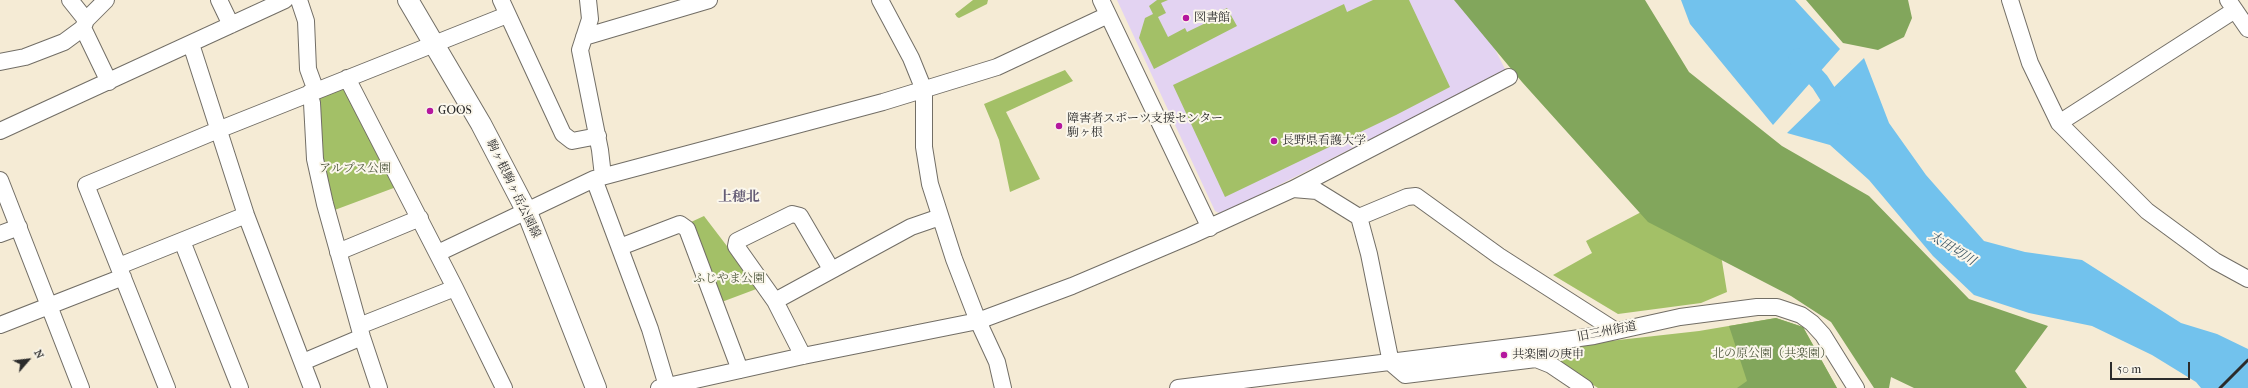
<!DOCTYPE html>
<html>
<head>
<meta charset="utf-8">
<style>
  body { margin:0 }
  #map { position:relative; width:2248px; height:388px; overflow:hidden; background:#f5ebd5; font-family:"IM FELL French Canon",serif }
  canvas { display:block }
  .north { position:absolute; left:8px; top:340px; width:40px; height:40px; -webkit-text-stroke:3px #fbf7ec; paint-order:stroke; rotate:62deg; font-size:11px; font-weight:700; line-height:16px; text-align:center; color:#2b2b2b }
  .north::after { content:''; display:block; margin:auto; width:14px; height:18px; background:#2b2b2b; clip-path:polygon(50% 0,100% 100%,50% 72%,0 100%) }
  .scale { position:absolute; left:2110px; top:362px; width:80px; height:18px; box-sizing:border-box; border:2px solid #2b2b2b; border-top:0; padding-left:5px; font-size:12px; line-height:14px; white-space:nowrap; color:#2b2b2b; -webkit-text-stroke:3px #fbf7ec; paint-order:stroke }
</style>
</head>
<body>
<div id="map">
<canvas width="2248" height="388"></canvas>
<div class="north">N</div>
<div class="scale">50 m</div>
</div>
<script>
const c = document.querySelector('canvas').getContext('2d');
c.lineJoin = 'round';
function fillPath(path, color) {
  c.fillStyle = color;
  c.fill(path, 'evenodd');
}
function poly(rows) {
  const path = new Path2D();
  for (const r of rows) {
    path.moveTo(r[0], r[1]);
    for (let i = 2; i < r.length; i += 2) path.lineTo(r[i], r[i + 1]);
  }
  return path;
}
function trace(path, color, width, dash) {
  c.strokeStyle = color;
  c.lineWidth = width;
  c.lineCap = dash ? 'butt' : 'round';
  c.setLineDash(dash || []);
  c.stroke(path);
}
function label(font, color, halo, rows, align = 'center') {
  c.font = font + ' "IM FELL French Canon","Noto Serif JP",serif';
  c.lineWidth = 4;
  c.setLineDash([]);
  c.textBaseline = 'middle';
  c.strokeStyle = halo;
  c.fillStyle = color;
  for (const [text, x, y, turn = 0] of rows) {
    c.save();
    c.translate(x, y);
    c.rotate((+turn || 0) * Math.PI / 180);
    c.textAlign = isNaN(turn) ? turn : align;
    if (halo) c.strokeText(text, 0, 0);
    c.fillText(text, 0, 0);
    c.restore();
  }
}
const built = poly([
  [1117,0,1470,0,1506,71,1223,213,1219,213,1215,211]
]);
const green = poly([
  [973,0,988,0,987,4,959,18,957,17,955,14],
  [1157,0,1168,0,1161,3,1166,13,1158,17,1168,37,1185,28,1187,32,1214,19,1213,15,1227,8,1237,26,1154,69,1139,38,1145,18,1153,14,1149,6],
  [1373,0,1409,0,1450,87,1396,115,1225,197,1173,85,1344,4,1347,12],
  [1065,70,1073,81,1006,112,1040,179,1010,192,999,140,984,104],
  [343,86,399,186,332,211,320,159,318,95],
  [1666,199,1719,243,1727,292,1701,303,1618,314,1553,275,1592,253,1586,241],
  [704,216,759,288,719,303,691,222],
  [1776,318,1803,327,1837,388,1598,388,1553,359,1556,347,1699,331]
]);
const forest = poly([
  [1454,0,1645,0,1689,72,1782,146,1869,196,1969,299,2048,326,2015,371,2027,388,1914,388,1891,377,1889,388,1874,388,1831,322,1791,296,1648,222,1522,82],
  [1806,0,1908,0,1912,18,1904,37,1878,50,1843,43],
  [1776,318,1803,327,1837,388,1737,388,1747,381,1729,326]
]);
const water = poly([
  [1681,0,1795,0,1840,49,1773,125,1690,24],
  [1864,58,1889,123,1926,175,1984,241,2025,252,2082,260,2181,323,2217,334,2248,349,2248,388,2201,388,2196,382,2152,355,2092,326,2029,313,1974,295,1933,256,1869,180,1830,145,1787,133]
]);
const river = poly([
  [1798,58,1820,82,1841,115]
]);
const minor = poly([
  [70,0,86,20],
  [219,0,231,25],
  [299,0,306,21,308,69,316,91],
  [501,0,563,134,572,141,598,136],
  [588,0,590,19,580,50,600,150,603,176],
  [880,0,911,58,924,90,924,147,930,184,954,259,978,321,997,362,1003,388],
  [1101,0,1210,228],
  [2010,0,2030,63,2059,123,2147,211,2215,261,2248,279],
  [2228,0,2248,29],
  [83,28,109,82],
  [584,37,709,0],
  [191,44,246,215,312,388],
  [0,62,25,57,64,42,83,28,86,20,106,0],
  [347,78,455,288,504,388],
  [309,93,312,103,315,159,325,204,362,337,379,388],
  [2059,123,2235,10],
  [0,131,285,0],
  [594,179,650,329,667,386],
  [0,180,81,388],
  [1293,189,1509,77],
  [1359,217,1407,197,1416,196,1499,256,1616,331],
  [0,234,19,227],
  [182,241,240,388],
  [620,247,680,224,687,229,740,370],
  [338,252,420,218],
  [438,253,594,179,883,102,997,67,1108,15],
  [119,266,246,215],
  [775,301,736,246,737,241,792,214,800,216,831,269],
  [0,325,123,277],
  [359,326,455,288],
  [803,356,775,301,911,227,940,217],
  [303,362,362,337],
  [167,388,86,185,218,130,507,15],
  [659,388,803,356,978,321,1072,286,1190,236,1293,189,1317,191,1359,217,1369,254,1391,363,1405,375,1536,359,1551,365,1585,388],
  [1178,388,1544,343,1594,336,1680,317,1757,307,1777,307,1801,315,1812,323,1823,335,1856,388]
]);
const major = poly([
  [408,0,481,124,527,212,596,388]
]);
const rail = poly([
  [2220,388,2248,360]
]);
const markers = [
  [1186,18,4,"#b5179e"],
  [430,111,4,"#b5179e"],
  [1059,126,4,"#b5179e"],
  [1274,141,4,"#b5179e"],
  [1504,355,4,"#b5179e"]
];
const poiNames = [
  ["図書館",1194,18],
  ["GOOS",438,111],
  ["障害者スポーツ支援センター",1067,119],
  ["駒ヶ根",1067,133],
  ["長野県看護大学",1282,141],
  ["共楽園の庚申",1512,355]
];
const parkNames = [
  ["アルプス公園",355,169],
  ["ふじやま公園",729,279],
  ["北の原公園（共楽園）",1772,354]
];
const streetNames = [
  ["駒ヶ根駒ヶ岳公園線",513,189,64],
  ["旧三州街道",1607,332,-11]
];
const waterNames = [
  ["太田切川",1952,249,32]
];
const quarterNames = [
  ["上穂北",739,198]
];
fillPath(built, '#e3d3f2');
fillPath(green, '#a3c067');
fillPath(forest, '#82a65c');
fillPath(water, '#72c2ed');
trace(river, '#72c2ed', 19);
trace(minor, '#726e66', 18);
trace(major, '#726e66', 22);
trace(minor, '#fff', 16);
trace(major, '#fff', 20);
trace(rail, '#2b2b2b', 3);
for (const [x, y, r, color] of markers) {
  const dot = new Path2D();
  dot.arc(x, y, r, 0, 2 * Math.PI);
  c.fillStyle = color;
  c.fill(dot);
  trace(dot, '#fbf7ec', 1.5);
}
label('12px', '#2b2b2b', '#fbf7ec', poiNames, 'left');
label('12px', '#4f583d', '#fbf7ec', parkNames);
label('12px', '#2b2b2b', '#fbf7ec', streetNames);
label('italic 13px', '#405865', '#fbf7ec', waterNames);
label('bold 14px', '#635b75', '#fbf7ec', quarterNames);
</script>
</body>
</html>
